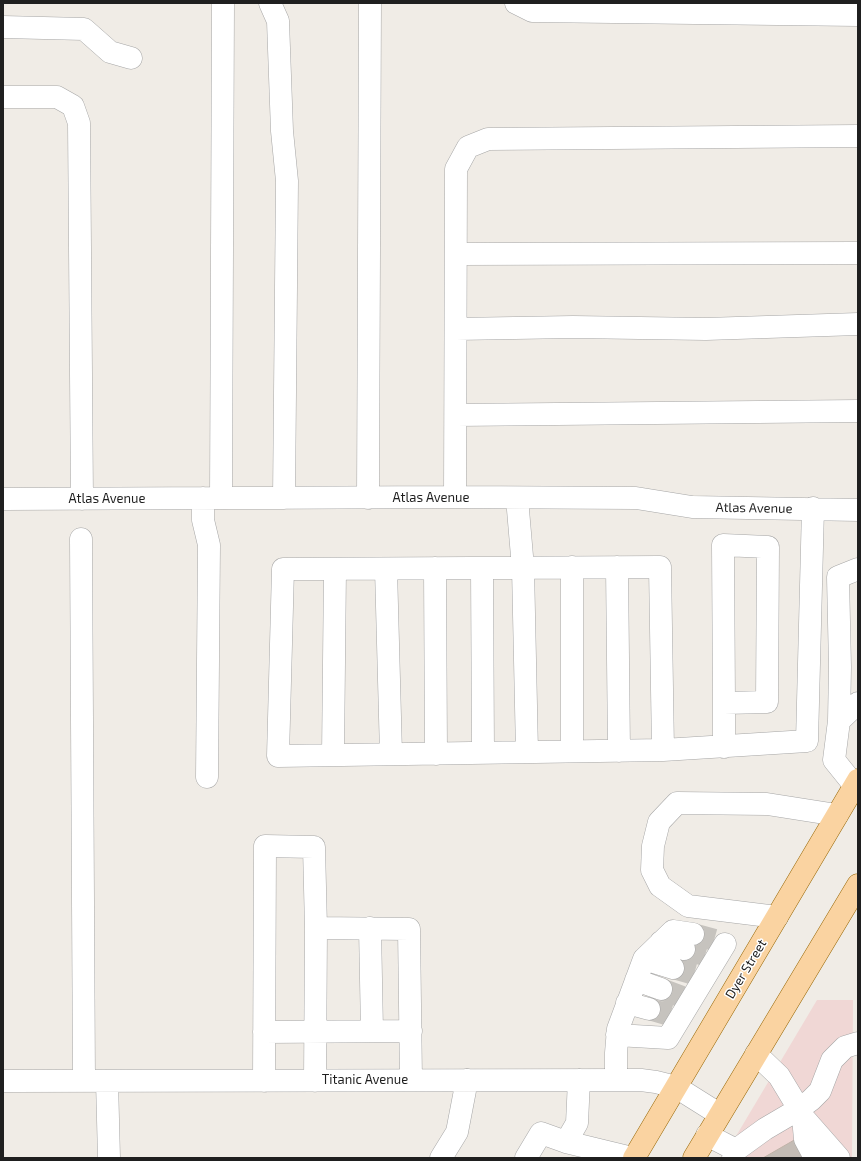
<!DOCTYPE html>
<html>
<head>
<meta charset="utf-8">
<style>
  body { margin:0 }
  #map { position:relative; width:861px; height:1161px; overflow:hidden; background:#f0ece6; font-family:"Exo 2",sans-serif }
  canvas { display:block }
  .frame { position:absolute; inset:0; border:4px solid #1f1f1f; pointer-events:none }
</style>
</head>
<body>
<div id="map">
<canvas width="861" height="1161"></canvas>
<div class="frame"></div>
</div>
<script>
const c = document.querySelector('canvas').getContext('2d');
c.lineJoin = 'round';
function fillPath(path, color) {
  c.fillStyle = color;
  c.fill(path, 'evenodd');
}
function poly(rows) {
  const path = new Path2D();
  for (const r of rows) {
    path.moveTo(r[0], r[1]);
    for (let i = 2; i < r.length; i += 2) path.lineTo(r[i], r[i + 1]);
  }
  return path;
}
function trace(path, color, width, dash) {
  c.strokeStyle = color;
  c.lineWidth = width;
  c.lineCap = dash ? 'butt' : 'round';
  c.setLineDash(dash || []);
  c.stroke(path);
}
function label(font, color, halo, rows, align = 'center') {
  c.font = font + ' "Exo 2",sans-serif';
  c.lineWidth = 3;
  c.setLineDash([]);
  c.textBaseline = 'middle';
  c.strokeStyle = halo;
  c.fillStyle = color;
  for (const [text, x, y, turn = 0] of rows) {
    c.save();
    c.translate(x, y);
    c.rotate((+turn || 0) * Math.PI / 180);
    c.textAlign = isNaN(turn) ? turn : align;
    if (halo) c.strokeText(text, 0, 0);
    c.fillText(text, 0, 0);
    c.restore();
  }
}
const commercial = poly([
  [817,1000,853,1000,852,1158,723,1158]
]);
const building = poly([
  [796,1139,807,1158,763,1158,796,1139]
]);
const minorTunnel = poly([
  [693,934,718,941],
  [684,949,708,956],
  [673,968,698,975],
  [661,989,685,998],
  [649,1009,673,1016]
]);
const minor = poly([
  [270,3,278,21,282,131,287,181,284,498],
  [516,3,532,11,858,15],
  [3,27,84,29,110,52,131,58],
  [3,97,57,97,73,106,79,123,82,499],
  [456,254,858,253],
  [456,329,573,327,706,329,858,324],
  [456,415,858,411],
  [455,497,456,169,468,147,488,139,858,136],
  [203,498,203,520,209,545,207,777],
  [221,498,223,3],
  [368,498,370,3],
  [517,498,523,568,527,752],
  [3,499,455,497,636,498,692,507,858,510],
  [81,539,84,1081],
  [617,567,619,751],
  [435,568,436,754],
  [482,568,483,753],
  [386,569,391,754],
  [724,703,767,702,768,547,723,545,724,703,724,747],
  [839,721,858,703],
  [663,750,660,567,283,569,278,756,663,750,807,741,813,508],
  [572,751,572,567],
  [333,755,335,569],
  [855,786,834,760,839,721,840,667,838,577,858,569],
  [777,917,688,906,660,886,652,870,653,846,659,822,677,803,767,804,837,815],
  [370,928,372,1031],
  [661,942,684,949],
  [644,959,673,968],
  [636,980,661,989],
  [627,1003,649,1009],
  [264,1032,411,1031],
  [617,1035,668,1038,725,944],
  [616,1080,616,1053,618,1029,644,959,673,931,693,934],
  [3,1081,641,1080,656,1082,676,1087,719,1114],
  [107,1081,109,1158],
  [264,1081,265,846,314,847,316,928,409,929,411,1080],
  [315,1081,316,928],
  [803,1118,805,1139,813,1154],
  [707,1135,736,1150],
  [566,1142,632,1158],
  [441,1158,457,1132,467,1080],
  [526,1158,541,1133,566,1142,577,1123,579,1080],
  [733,1158,736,1150,765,1129,799,1109,779,1076,756,1054],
  [839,1158,803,1117,799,1109,811,1100,820,1091,832,1060,845,1047,858,1043]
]);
const major = poly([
  [634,1158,858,780],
  [694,1158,858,885]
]);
const streetNames = [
  ["Atlas Avenue",431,498],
  ["Atlas Avenue",107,499],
  ["Atlas Avenue",754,508,1],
  ["Dyer Street",746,969,-59],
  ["Titanic Avenue",365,1080]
];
fillPath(commercial, '#f0d7d5');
fillPath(building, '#c4bcb5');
trace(building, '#c1b3a8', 1);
trace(minorTunnel, '#c6c3be', 22, [22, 11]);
trace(minor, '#a6a6a6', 23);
trace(major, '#976603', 23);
trace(minor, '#fff', 22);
trace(major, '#fad3a1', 22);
label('13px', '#1f1f1f', '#fff', streetNames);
</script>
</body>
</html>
